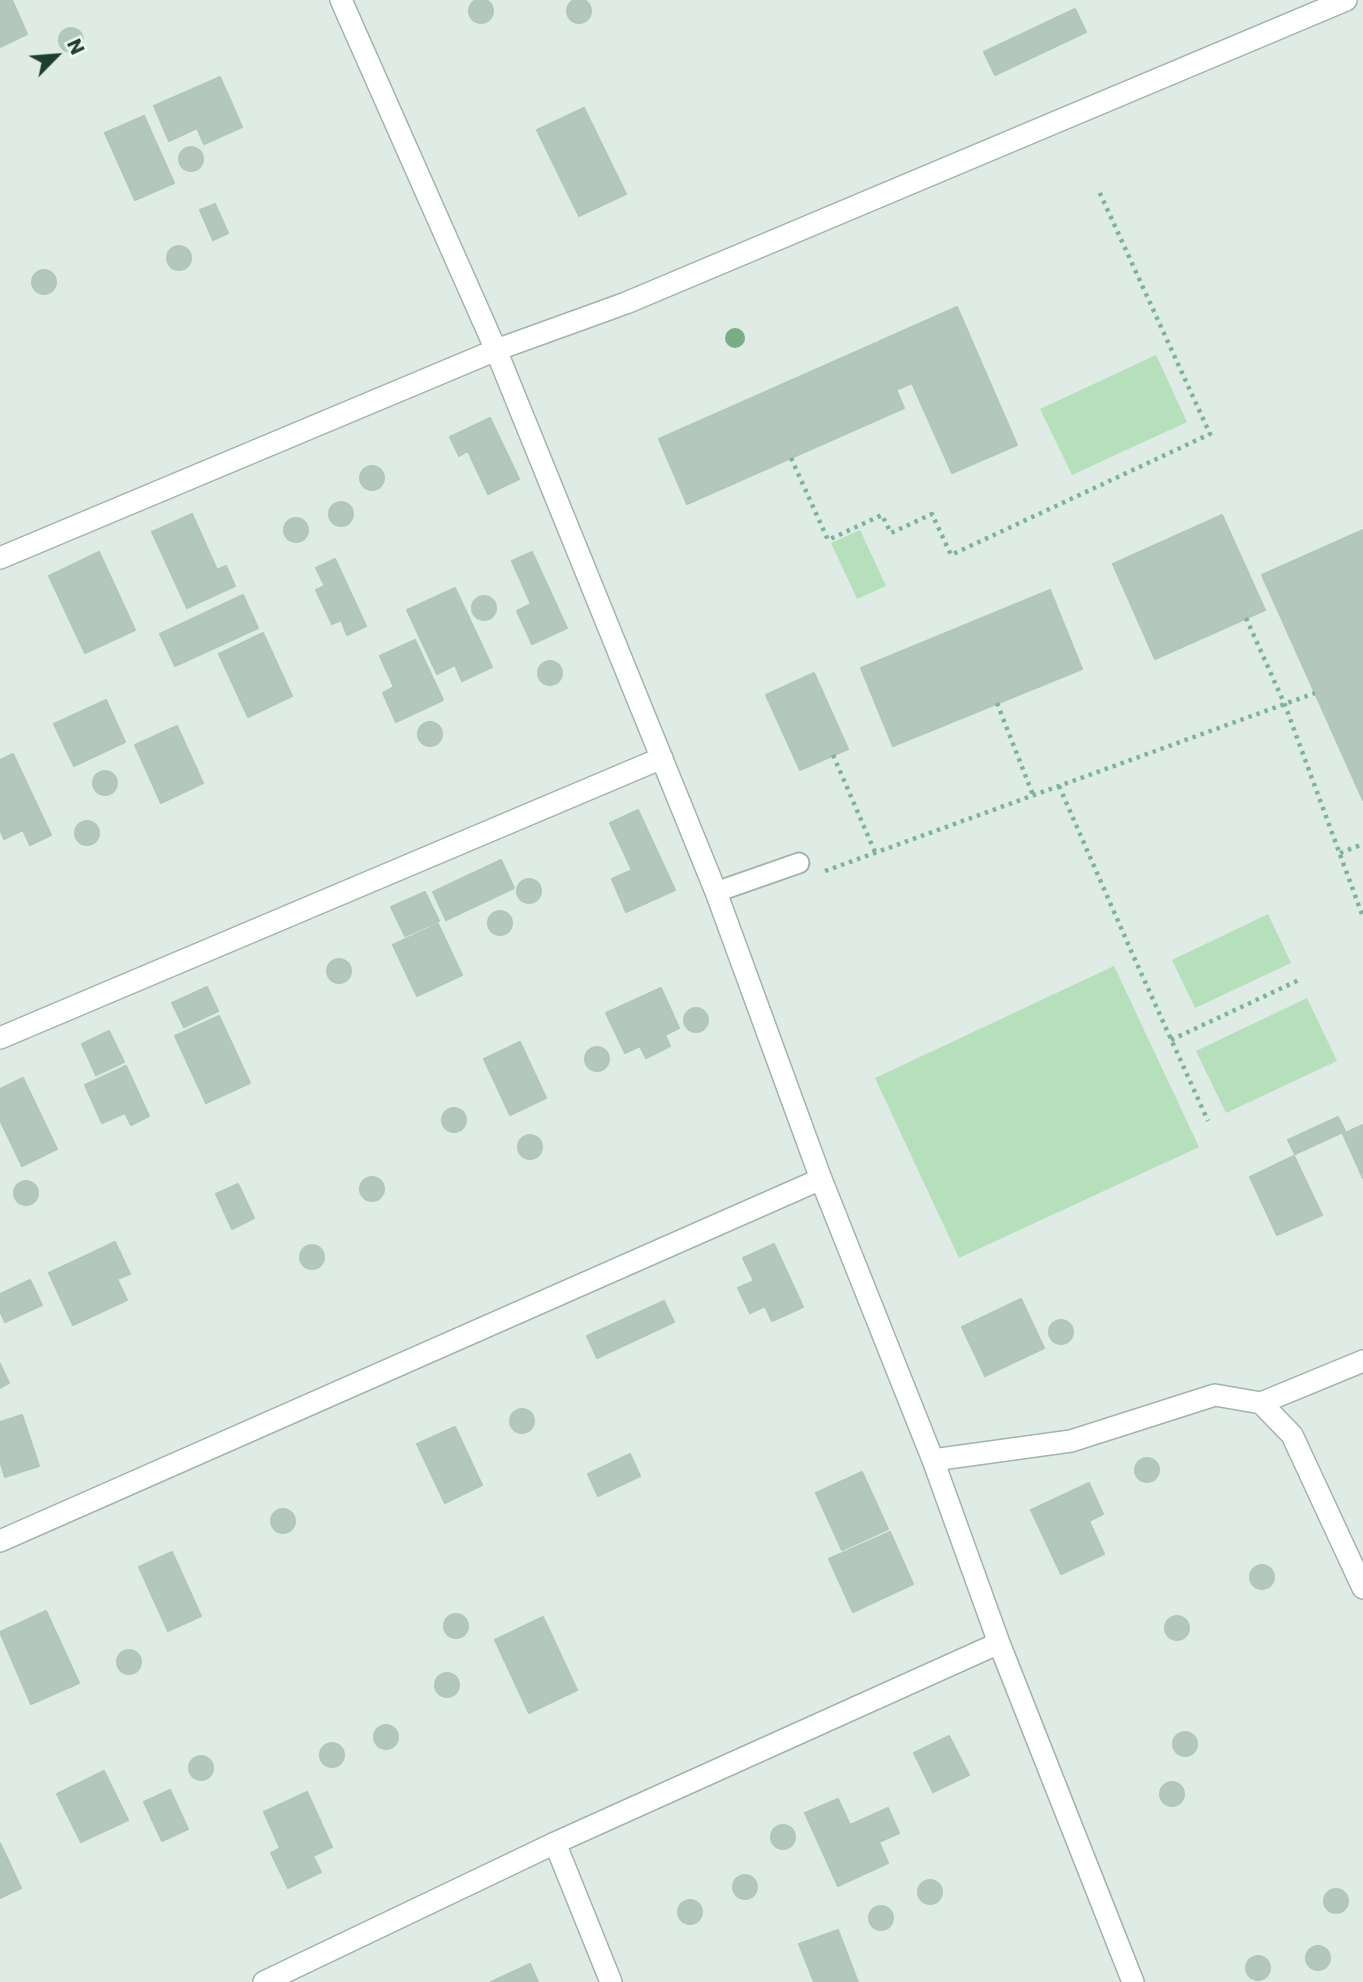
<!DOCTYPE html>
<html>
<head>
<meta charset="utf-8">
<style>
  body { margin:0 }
  #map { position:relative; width:1363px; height:1982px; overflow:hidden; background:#dfece5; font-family:Poppins,sans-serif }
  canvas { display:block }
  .north { position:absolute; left:21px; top:21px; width:70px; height:70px; -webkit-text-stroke:5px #f0f9f3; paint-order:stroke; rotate:65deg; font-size:19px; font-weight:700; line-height:28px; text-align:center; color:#1e3e31 }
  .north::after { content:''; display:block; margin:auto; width:24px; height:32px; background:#1e3e31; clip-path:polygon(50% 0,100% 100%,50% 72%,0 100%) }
</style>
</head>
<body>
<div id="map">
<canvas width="1363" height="1982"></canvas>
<div class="north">N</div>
</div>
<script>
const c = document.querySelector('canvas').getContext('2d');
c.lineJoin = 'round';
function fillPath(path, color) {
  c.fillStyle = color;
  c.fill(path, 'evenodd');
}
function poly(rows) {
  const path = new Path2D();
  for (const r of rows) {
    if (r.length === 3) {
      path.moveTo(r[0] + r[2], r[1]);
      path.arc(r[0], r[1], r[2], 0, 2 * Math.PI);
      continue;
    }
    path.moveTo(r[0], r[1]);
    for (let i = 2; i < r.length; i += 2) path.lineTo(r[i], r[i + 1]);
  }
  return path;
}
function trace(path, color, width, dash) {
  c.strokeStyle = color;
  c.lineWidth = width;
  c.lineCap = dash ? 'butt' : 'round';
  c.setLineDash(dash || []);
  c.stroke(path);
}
const green = poly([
  [1156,355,1187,422,1072,475,1040,409],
  [860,530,886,586,857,599,831,543],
  [1268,914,1291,963,1195,1008,1172,960],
  [1114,966,1199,1147,959,1258,875,1078],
  [1307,998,1337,1061,1226,1113,1196,1051]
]);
const building = poly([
  [579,11,12],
  [481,11,12],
  [0,0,12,0,27,34,0,47,0,0],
  [1075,9,1086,32,995,75,984,52,1075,9],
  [71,40,12],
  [220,77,242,127,204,144,197,128,169,141,154,106,220,77],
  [584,108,626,194,579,216,537,130,584,108],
  [144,116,174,183,135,200,105,133,144,116],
  [191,159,12],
  [215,204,228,233,213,240,200,210,215,204],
  [179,258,12],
  [44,282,12],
  [957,307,1017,445,952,473,912,383,898,389,878,342,957,307],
  [876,343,904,408,687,504,659,439,876,343],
  [490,418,519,479,488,494,468,451,459,456,450,437,490,418],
  [372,478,12],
  [341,514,12],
  [192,514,217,570,226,566,235,586,187,608,152,532,192,514],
  [1222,515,1265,610,1155,659,1113,564,1222,515],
  [296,530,12],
  [1363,530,1363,800,1262,575,1363,530],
  [99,552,135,630,85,653,49,576,99,552],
  [532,552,567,628,532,644,517,611,531,604,512,561,532,552],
  [335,559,366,626,347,635,341,620,332,624,316,590,325,586,316,568,335,559],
  [455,588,492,667,462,681,455,665,437,674,407,610,455,588],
  [1050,590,1082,669,893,746,861,668,1050,590],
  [243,595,258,628,175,666,160,634,243,595],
  [484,608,12],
  [263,633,292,696,248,717,219,654,263,633],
  [415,640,443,700,396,722,383,693,394,687,380,656,415,640],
  [550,673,12],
  [814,673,848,749,800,770,766,695,814,673],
  [106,700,125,742,74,766,54,724,106,700],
  [430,734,12],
  [177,726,203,783,161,803,135,745,177,726],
  [13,754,51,835,30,845,23,830,4,839,0,829,0,760,13,754],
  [105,783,12],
  [638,810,675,890,626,912,612,879,632,870,610,823,638,810],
  [87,833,12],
  [501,860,514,888,446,920,433,892,501,860],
  [529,891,12],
  [425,892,439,921,405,936,391,907,425,892],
  [500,923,12],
  [438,924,462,975,417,996,393,945,438,924],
  [339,971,12],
  [207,987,218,1011,184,1027,172,1003,207,987],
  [661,988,679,1028,665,1035,670,1046,646,1058,640,1046,625,1053,606,1013,661,988],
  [696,1020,12],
  [219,1016,250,1083,206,1103,175,1036,219,1016],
  [109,1031,124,1062,96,1075,82,1044,109,1031],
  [520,1042,546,1098,510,1115,484,1059,520,1042],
  [597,1059,12],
  [126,1066,149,1116,131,1125,125,1113,102,1123,85,1085,126,1066],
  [23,1078,57,1149,22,1166,0,1120,0,1089,23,1078],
  [454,1120,12],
  [1338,1117,1345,1131,1295,1154,1288,1140,1338,1117],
  [1363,1125,1363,1178,1343,1134,1363,1125],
  [530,1147,12],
  [1294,1156,1322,1215,1277,1235,1250,1177,1294,1156],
  [372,1189,12],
  [26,1193,12],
  [238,1184,254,1218,232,1229,216,1194,238,1184],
  [115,1242,130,1274,117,1279,127,1300,73,1325,49,1273,115,1242],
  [774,1244,803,1307,772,1321,765,1306,750,1313,738,1288,754,1281,743,1258,774,1244],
  [312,1257,12],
  [30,1280,42,1305,5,1322,0,1311,0,1294,30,1280],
  [1021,1299,1044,1348,985,1376,962,1327,1021,1299],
  [664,1301,674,1322,597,1358,587,1336,664,1301],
  [1061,1332,12],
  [0,1364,9,1383,0,1388,0,1364],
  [522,1421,12],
  [22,1415,39,1466,5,1477,0,1461,0,1422,22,1415],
  [455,1427,482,1485,445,1503,417,1444,455,1427],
  [630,1454,640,1476,598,1496,588,1474,630,1454],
  [1147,1470,12],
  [862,1472,888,1529,842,1550,816,1493,862,1472],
  [1089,1483,1103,1514,1089,1521,1104,1554,1061,1574,1031,1510,1089,1483],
  [283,1521,12],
  [890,1532,913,1584,853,1612,829,1559,890,1532],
  [172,1552,201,1616,168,1631,139,1567,172,1552],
  [1262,1577,12],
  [46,1611,79,1683,31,1704,0,1632,46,1611],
  [456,1626,12],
  [1177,1628,12],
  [543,1617,577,1690,529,1713,495,1640,543,1617],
  [129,1662,12],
  [447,1685,12],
  [386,1737,12],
  [1185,1744,12],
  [949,1736,969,1775,933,1792,914,1753,949,1736],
  [332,1755,12],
  [201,1768,12],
  [104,1771,128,1820,81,1842,57,1794,104,1771],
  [1172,1794,12],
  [170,1790,188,1829,162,1841,144,1802,170,1790],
  [307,1792,332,1847,313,1856,321,1872,288,1888,271,1853,280,1848,264,1812,307,1792],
  [838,1799,850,1825,888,1808,899,1833,879,1842,888,1863,838,1886,805,1813,838,1799],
  [783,1837,12],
  [0,1843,21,1888,0,1898,0,1843],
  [745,1887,12],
  [930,1892,12],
  [1336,1901,12],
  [690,1912,12],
  [881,1918,12],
  [838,1930,858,1982,814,1982,799,1944,838,1930],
  [1318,1958,12],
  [1258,1968,12],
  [530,1964,538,1982,491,1982,530,1964]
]);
const path = poly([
  [791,458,828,540,882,515,891,533,932,514,951,555,1210,434,1098,189],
  [1246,618,1285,705,1363,917],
  [997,703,1033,795],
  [833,755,875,852],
  [1059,786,1132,953,1208,1121],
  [1340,853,1363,844],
  [825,871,1315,693],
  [1171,1040,1299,980]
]);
const service = poly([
  [716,892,799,863]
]);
const minor = poly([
  [341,0,496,350,716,892,821,1179,933,1460,999,1643,1133,1982],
  [0,558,496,350,626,303,1346,0],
  [0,1038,662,758],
  [1261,1403,1363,1361],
  [933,1460,1071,1441,1215,1395,1261,1403,1292,1435,1363,1588],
  [0,1541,821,1179],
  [555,1843,611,1982],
  [264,1982,555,1843,999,1643]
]);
const trees = [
  [735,338]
];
fillPath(green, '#b5e0bb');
fillPath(building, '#b4c7bd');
trace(building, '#b1c7bb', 2);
trace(service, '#a1b4ab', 23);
trace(minor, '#a1b4ab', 24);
trace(path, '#7cb49a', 4.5, [3.5, 5]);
trace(service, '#fff', 19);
trace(minor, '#fff', 21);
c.fillStyle = '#78ad86';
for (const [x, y] of trees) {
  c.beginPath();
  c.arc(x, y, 10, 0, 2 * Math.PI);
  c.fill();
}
</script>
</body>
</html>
